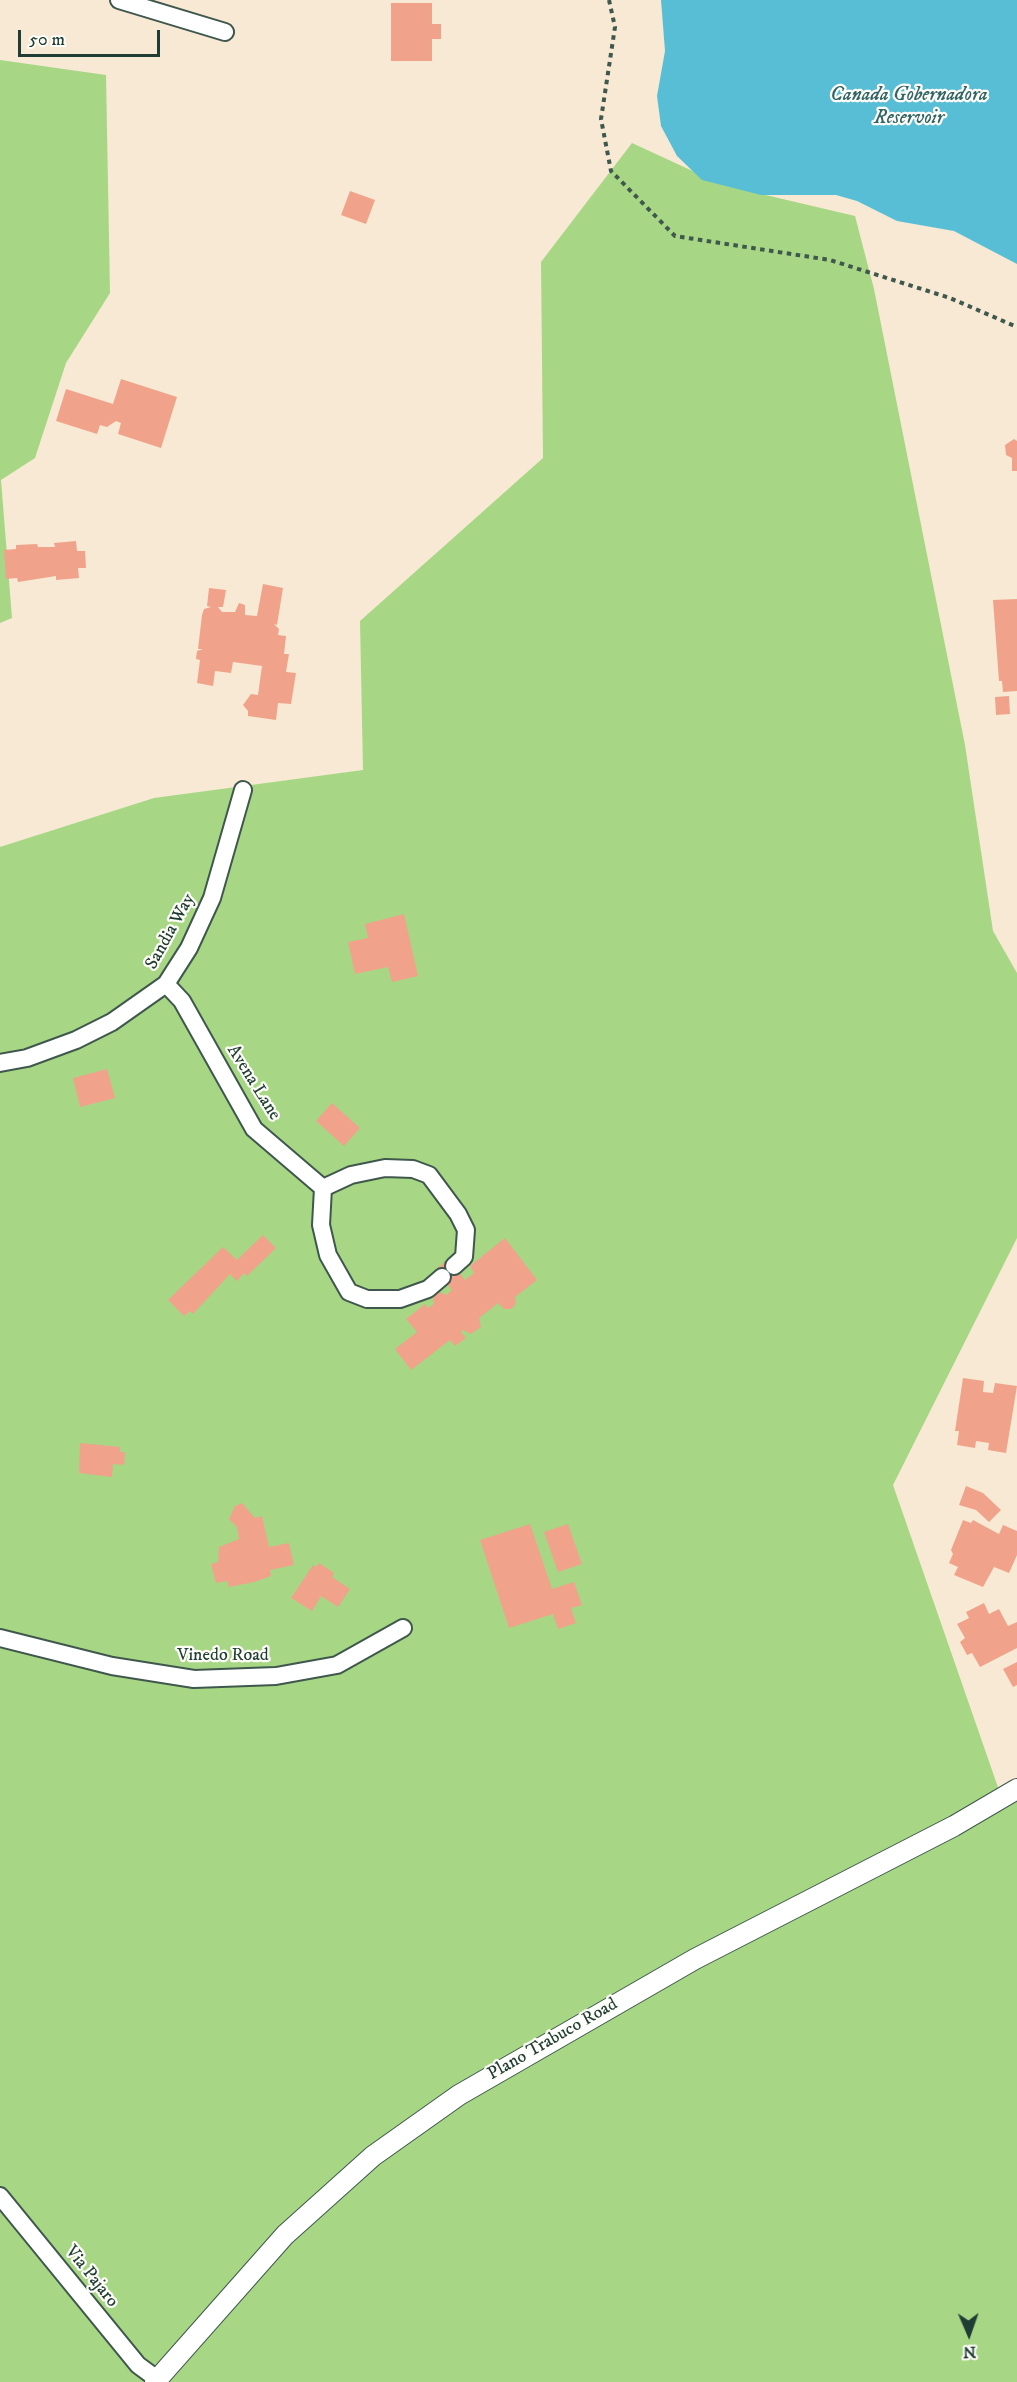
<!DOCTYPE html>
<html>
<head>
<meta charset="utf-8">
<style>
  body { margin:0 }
  #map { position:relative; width:1017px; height:2382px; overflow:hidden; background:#f7e9d4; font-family:"IM FELL DW Pica",serif }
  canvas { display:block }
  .north { position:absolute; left:939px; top:2304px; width:60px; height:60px; -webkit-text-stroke:4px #fdfcf7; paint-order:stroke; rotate:178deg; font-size:16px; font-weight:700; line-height:24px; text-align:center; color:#1f3d34 }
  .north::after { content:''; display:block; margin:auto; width:21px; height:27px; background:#1f3d34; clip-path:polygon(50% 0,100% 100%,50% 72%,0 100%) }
  .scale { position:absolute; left:18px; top:30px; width:142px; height:27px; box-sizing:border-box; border:3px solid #1f3d34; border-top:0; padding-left:8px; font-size:18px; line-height:21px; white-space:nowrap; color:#1f3d34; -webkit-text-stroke:4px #fdfcf7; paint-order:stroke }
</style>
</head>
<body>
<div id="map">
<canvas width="1017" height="2382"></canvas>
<div class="north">N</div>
<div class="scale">50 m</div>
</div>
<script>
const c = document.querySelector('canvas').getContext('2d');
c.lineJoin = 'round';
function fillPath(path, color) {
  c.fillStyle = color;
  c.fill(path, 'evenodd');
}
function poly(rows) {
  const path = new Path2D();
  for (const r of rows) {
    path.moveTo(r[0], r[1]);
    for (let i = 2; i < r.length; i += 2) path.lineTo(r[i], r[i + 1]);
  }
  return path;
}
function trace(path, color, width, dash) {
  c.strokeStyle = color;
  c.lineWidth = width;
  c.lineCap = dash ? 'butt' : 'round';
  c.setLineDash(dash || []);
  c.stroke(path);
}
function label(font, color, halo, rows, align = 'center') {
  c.font = font + ' "IM FELL DW Pica",serif';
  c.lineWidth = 4.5;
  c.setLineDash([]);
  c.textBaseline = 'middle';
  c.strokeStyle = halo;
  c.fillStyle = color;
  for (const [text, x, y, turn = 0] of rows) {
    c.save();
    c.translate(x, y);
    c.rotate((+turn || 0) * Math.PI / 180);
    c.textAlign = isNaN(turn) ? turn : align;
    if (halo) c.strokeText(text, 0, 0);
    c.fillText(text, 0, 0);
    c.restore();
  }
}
const green = poly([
  [0,60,106,75,110,293,66,363,35,458,1,480,12,618,0,623],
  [632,143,723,185,855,216,874,289,965,745,993,931,1017,973,1017,1238,893,1485,1001,1796,1017,1795,1017,2382,0,2382,0,847,154,798,363,770,360,621,543,458,541,262]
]);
const water = poly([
  [661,0,1017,0,1017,264,954,231,897,221,857,201,836,195,761,195,702,180,677,156,661,126,657,96,665,51]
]);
const building = poly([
  [391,3,432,3,432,24,441,24,441,39,432,39,432,61,391,61],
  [350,191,375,200,366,224,341,215],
  [121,379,177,397,161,448,118,434,121,423,116,421,107,427,100,425,97,434,56,421,66,389,113,404],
  [1014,439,1017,441,1017,471,1012,471,1012,458,1006,455,1005,445],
  [76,541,77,551,85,551,86,568,78,568,79,578,56,580,56,576,18,582,17,578,6,579,4,550,16,549,16,545,37,544,38,547,55,547,54,543],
  [263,584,283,588,277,625,274,624,279,629,278,635,286,636,284,654,289,654,286,672,296,673,291,704,278,703,276,720,248,716,248,711,243,705,251,694,258,695,262,666,233,662,231,673,215,671,213,686,197,683,200,660,196,659,197,651,203,649,198,649,202,615,204,609,211,607,207,606,209,588,226,590,223,607,218,607,222,612,235,612,239,603,245,605,245,615,257,616],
  [1017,599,1017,691,1003,692,1002,681,999,681,993,600],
  [1009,696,1010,714,996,715,995,697],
  [404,914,418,976,392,982,388,967,355,974,348,942,368,938,365,924],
  [107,1069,115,1098,80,1107,73,1078],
  [332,1103,360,1128,344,1146,316,1121],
  [263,1235,276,1248,247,1276,244,1273,237,1281,230,1274,193,1314,190,1311,184,1316,168,1300,223,1247,237,1260],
  [505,1238,537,1280,515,1297,516,1303,512,1309,504,1309,498,1303,479,1318,481,1327,471,1334,463,1330,461,1332,466,1338,455,1346,450,1340,411,1370,395,1349,417,1332,406,1319,425,1304,428,1308,434,1304,433,1298,440,1292,446,1295,452,1290,436,1269,449,1259,465,1280,474,1273,470,1266],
  [963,1378,984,1381,983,1392,993,1393,995,1383,1017,1386,1006,1453,988,1450,989,1443,976,1441,975,1448,957,1445,959,1431,955,1431],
  [80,1443,120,1447,120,1452,125,1452,124,1465,113,1464,112,1477,79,1473],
  [966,1486,983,1493,1001,1510,989,1522,976,1510,959,1505],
  [242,1503,255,1518,262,1516,269,1547,289,1543,294,1565,270,1570,271,1576,254,1582,229,1587,227,1581,216,1583,211,1564,218,1562,219,1547,239,1539,237,1527,229,1519,235,1506],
  [963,1520,971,1523,973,1520,999,1534,1003,1525,1017,1531,1017,1555,1009,1573,994,1567,983,1587,954,1575,958,1567,949,1563,953,1554,951,1550],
  [530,1524,552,1589,574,1582,582,1605,571,1608,576,1623,558,1629,553,1614,509,1628,480,1540],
  [568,1524,582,1564,558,1572,544,1532],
  [319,1563,334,1573,332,1577,350,1589,338,1607,321,1596,312,1611,291,1598,313,1565,316,1567],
  [984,1603,989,1614,999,1609,1008,1626,1017,1622,1017,1648,980,1667,972,1653,967,1655,960,1642,965,1638,957,1624,969,1618,966,1612],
  [1017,1662,1017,1685,1013,1687,1003,1669]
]);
const path = poly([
  [609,0,615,27,601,119,611,171,675,236,830,260,950,298,1017,327]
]);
const minor = poly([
  [119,0,225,32],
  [166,984,182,1001,254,1129,323,1188],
  [0,1063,27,1058,76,1040,112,1022,166,984,189,948,212,898,243,790],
  [442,1277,428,1289,400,1299,367,1299,349,1292,328,1255,321,1225,323,1188,351,1175,385,1168,413,1169,429,1175,458,1214,466,1230,464,1257,454,1266],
  [0,1638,112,1666,194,1679,276,1676,337,1665,403,1628],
  [0,2196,138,2365,157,2379]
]);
const tertiary = poly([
  [155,2382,285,2235,373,2156,459,2095,695,1959,954,1826,1017,1789]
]);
const streetNames = [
  ["Sandia Way",171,932,-61],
  ["Avena Lane",253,1083,58],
  ["Vinedo Road",223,1656],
  ["Plano Trabuco Road",553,2040,-30],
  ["Via Pajaro",91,2277,51]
];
const waterNames = [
  ["Canada Gobernadora",909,96],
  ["Reservoir",909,119]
];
fillPath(green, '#a7d785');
fillPath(water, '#58bed6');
fillPath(building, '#f0a38a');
trace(minor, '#3f574c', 20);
trace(tertiary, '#3f574c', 22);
trace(path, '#3f574c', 4, [4.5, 4.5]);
trace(minor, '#fff', 16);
trace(tertiary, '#fff', 20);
label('18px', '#1f3d34', '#fdfcf7', streetNames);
label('italic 20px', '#306465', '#fdfcf7', waterNames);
</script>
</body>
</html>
